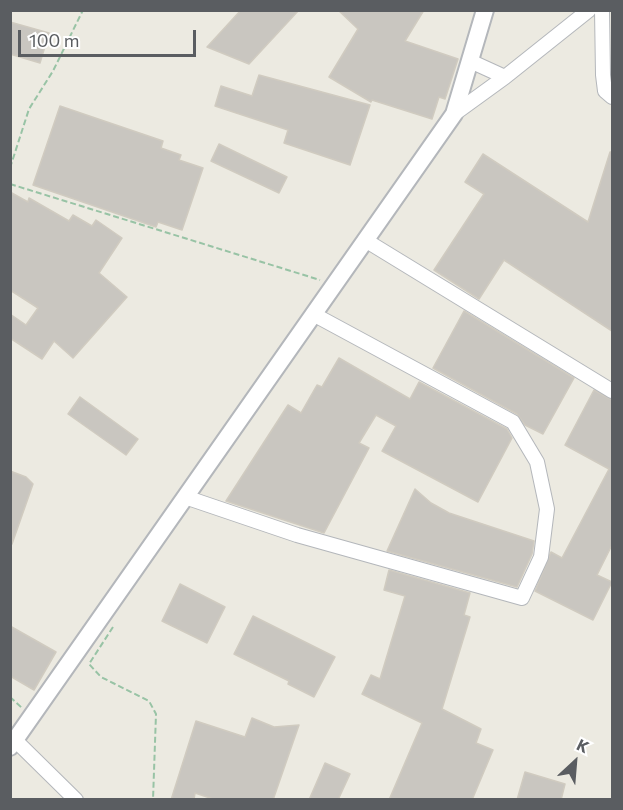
<!DOCTYPE html>
<html>
<head>
<meta charset="utf-8">
<style>
  body { margin:0 }
  #map { position:relative; width:623px; height:810px; overflow:hidden; background:#eceae1; font-family:Commissioner,sans-serif }
  canvas { display:block }
  .frame { position:absolute; inset:0; border:12px solid #5a5d61; pointer-events:none }
  .north { position:absolute; left:545px; top:732px; width:60px; height:60px; -webkit-text-stroke:4px #fff; paint-order:stroke; rotate:26deg; font-size:16px; font-weight:700; line-height:24px; text-align:center; color:#5a5d61 }
  .north::after { content:''; display:block; margin:auto; width:21px; height:27px; background:#5a5d61; clip-path:polygon(50% 0,100% 100%,50% 72%,0 100%) }
  .scale { position:absolute; left:18px; top:30px; width:178px; height:27px; box-sizing:border-box; border:3px solid #5a5d61; border-top:0; padding-left:8px; font-size:18px; line-height:21px; white-space:nowrap; color:#5a5d61; -webkit-text-stroke:4px #fff; paint-order:stroke }
</style>
</head>
<body>
<div id="map">
<canvas width="623" height="810"></canvas>
<div class="frame"></div>
<div class="north">K</div>
<div class="scale">100 m</div>
</div>
<script>
const c = document.querySelector('canvas').getContext('2d');
c.lineJoin = 'round';
function fillPath(path, color) {
  c.fillStyle = color;
  c.fill(path, 'evenodd');
}
function poly(rows) {
  const path = new Path2D();
  for (const r of rows) {
    path.moveTo(r[0], r[1]);
    for (let i = 2; i < r.length; i += 2) path.lineTo(r[i], r[i + 1]);
  }
  return path;
}
function trace(path, color, width, dash) {
  c.strokeStyle = color;
  c.lineWidth = width;
  c.lineCap = dash ? 'butt' : 'round';
  c.setLineDash(dash || []);
  c.stroke(path);
}
const building = poly([
  [241,10,299,10,249,64,207,47,241,10],
  [338,10,424,10,405,41,458,59,445,99,439,97,432,119,372,100,371,102,329,77,358,29,338,10],
  [10,22,49,33,40,63,10,54,10,22],
  [259,75,370,105,350,165,284,143,288,130,215,106,221,86,252,96,259,75],
  [60,106,163,141,161,148,181,155,179,160,203,168,182,230,158,222,156,227,33,185,60,106],
  [219,144,287,177,279,193,211,161,219,144],
  [610,152,612,152,612,331,504,260,479,299,434,270,484,194,465,182,483,154,588,222,610,152],
  [10,192,28,202,29,198,69,221,73,215,92,226,96,220,122,238,99,273,127,297,73,358,54,341,42,359,10,338,10,314,26,325,38,308,10,290,10,192],
  [464,311,574,378,543,434,525,425,517,414,433,368,464,311],
  [339,358,410,399,419,382,507,429,512,438,478,502,382,451,396,426,376,415,359,443,369,448,324,533,226,501,288,405,301,413,317,385,322,387,339,358],
  [594,390,612,400,612,545,597,575,612,582,593,620,535,591,551,552,562,558,609,469,565,445,594,390],
  [80,397,138,439,126,455,68,414,80,397],
  [10,471,26,477,33,484,12,544,10,471],
  [415,489,431,503,449,513,534,541,532,554,517,587,387,551,415,489],
  [389,570,470,593,464,615,470,617,442,709,481,729,476,743,493,750,472,800,389,800,422,723,362,694,371,675,380,679,405,596,384,590,389,570],
  [180,584,225,607,207,643,162,621,180,584],
  [253,616,335,657,314,697,288,684,289,681,234,654,253,616],
  [10,626,56,652,34,690,10,676,10,626],
  [252,718,274,727,299,725,273,800,216,800,195,793,194,800,171,800,196,721,245,737,252,718],
  [325,763,350,774,338,800,309,800,325,763],
  [525,772,565,784,561,800,517,800,525,772]
]);
const path = poly([
  [10,168,29,109,53,71,83,10],
  [10,184,320,280],
  [113,627,89,664,101,677,149,701,156,714,153,800],
  [10,697,22,708]
]);
const minor = poly([
  [602,10,603,75,605,91,612,97],
  [470,61,505,77],
  [454,114,505,77,589,10],
  [365,240,612,391],
  [185,497,297,535,522,598,541,557,547,509,537,462,513,422,313,314],
  [15,740,76,800]
]);
const tertiary = poly([
  [10,747,454,114,485,10]
]);
fillPath(building, '#c9c6c0');
trace(building, '#d0cbc0', 1.5);
trace(minor, '#b4b7bb', 16);
trace(tertiary, '#b4b7bb', 20);
trace(path, '#98c3a5', 2, [6, 3]);
trace(minor, '#fff', 14);
trace(tertiary, '#fff', 16);
</script>
</body>
</html>
